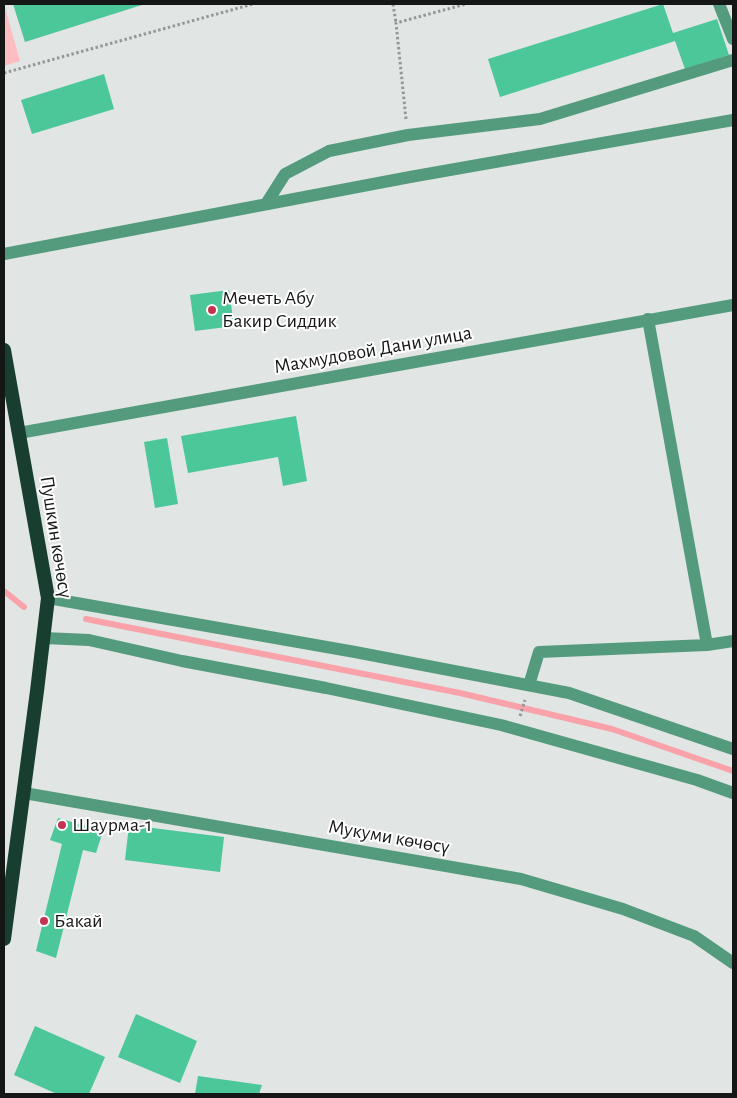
<!DOCTYPE html>
<html>
<head>
<meta charset="utf-8">
<style>
  body { margin:0 }
  #map { position:relative; width:737px; height:1098px; overflow:hidden; background:#e1e5e3; font-family:"Alegreya Sans",sans-serif }
  canvas { display:block }
  .frame { position:absolute; inset:0; border:5px solid #151716; pointer-events:none }
</style>
</head>
<body>
<div id="map">
<canvas width="737" height="1098"></canvas>
<div class="frame"></div>
</div>
<script>
const c = document.querySelector('canvas').getContext('2d');
c.lineJoin = 'round';
function fillPath(path, color) {
  c.fillStyle = color;
  c.fill(path, 'evenodd');
}
function poly(rows) {
  const path = new Path2D();
  for (const r of rows) {
    path.moveTo(r[0], r[1]);
    for (let i = 2; i < r.length; i += 2) path.lineTo(r[i], r[i + 1]);
  }
  return path;
}
function trace(path, color, width, dash) {
  c.strokeStyle = color;
  c.lineWidth = width;
  c.lineCap = dash ? 'butt' : 'round';
  c.setLineDash(dash || []);
  c.stroke(path);
}
function label(font, color, halo, rows, align = 'center') {
  c.font = font + ' "Alegreya Sans",sans-serif';
  c.lineWidth = 4;
  c.setLineDash([]);
  c.textBaseline = 'middle';
  c.strokeStyle = halo;
  c.fillStyle = color;
  for (const [text, x, y, turn = 0] of rows) {
    c.save();
    c.translate(x, y);
    c.rotate((+turn || 0) * Math.PI / 180);
    c.textAlign = isNaN(turn) ? turn : align;
    if (halo) c.strokeText(text, 0, 0);
    c.fillText(text, 0, 0);
    c.restore();
  }
}
const green = poly([
  [4,4,20,61,4,66]
]);
const stream = poly([
  [4,591,24,607],
  [86,619,460,693,612,729,733,771]
]);
const building = poly([
  [13,4,145,4,25,42],
  [663,4,673,33,717,19,729,55,685,69,675,41,500,97,488,59],
  [104,74,114,109,32,134,21,100],
  [229,290,234,326,195,331,190,295],
  [296,416,307,481,283,486,278,457,188,473,181,436],
  [167,438,178,504,155,508,144,442],
  [58,818,103,831,96,853,83,850,56,958,36,951,62,844,50,840],
  [129,825,224,837,220,872,125,860],
  [136,1014,197,1041,180,1083,118,1057],
  [35,1026,105,1057,89,1094,57,1094,14,1075],
  [198,1076,262,1085,259,1094,195,1094]
]);
const path = poly([
  [393,4,396,23],
  [4,73,253,4],
  [406,119,396,23,466,4],
  [520,716,525,700]
]);
const minor = poly([
  [719,4,733,39],
  [266,204,285,174,329,151,408,135,540,119,733,60],
  [4,254,410,177,733,120],
  [648,319,707,645],
  [48,598,355,652,569,693,733,749],
  [44,638,89,640,182,661,326,688,501,725,697,780,733,793],
  [529,685,539,652,707,645,733,641],
  [24,793,521,879,623,909,694,936,733,963]
]);
const tertiary = poly([
  [19,433,733,305]
]);
const trunk = poly([
  [4,350,48,598,37,691,4,939]
]);
const markers = [
  [212,310,5,"#c43450"],
  [62,825,5,"#c43450"],
  [44,921,5,"#c43450"]
];
const poiNames = [
  ["Мечеть Абу",222,298],
  ["Бакир Сиддик",222,321],
  ["Шаурма-1",72,825],
  ["Бакай",54,921]
];
const streetNames = [
  ["Махмудовой Дани улица",373,350,-10],
  ["Пушкин көчөсү",56,537,81],
  ["Мукуми көчөсү",389,837,10]
];
fillPath(green, '#febdc1');
trace(stream, '#f9a2a9', 6);
fillPath(building, '#4bc79a');
trace(path, '#949796', 3, [2.5, 2.5]);
trace(minor, '#549b7e', 12);
trace(tertiary, '#549b7e', 12);
trace(trunk, '#183e30', 14);
for (const [x, y, r, color] of markers) {
  const dot = new Path2D();
  dot.arc(x, y, r, 0, 2 * Math.PI);
  c.fillStyle = color;
  c.fill(dot);
  trace(dot, '#fff', 2);
}
label('20px', '#151716', '#fff', poiNames, 'left');
label('20px', '#151716', '#fff', streetNames);
</script>
</body>
</html>
